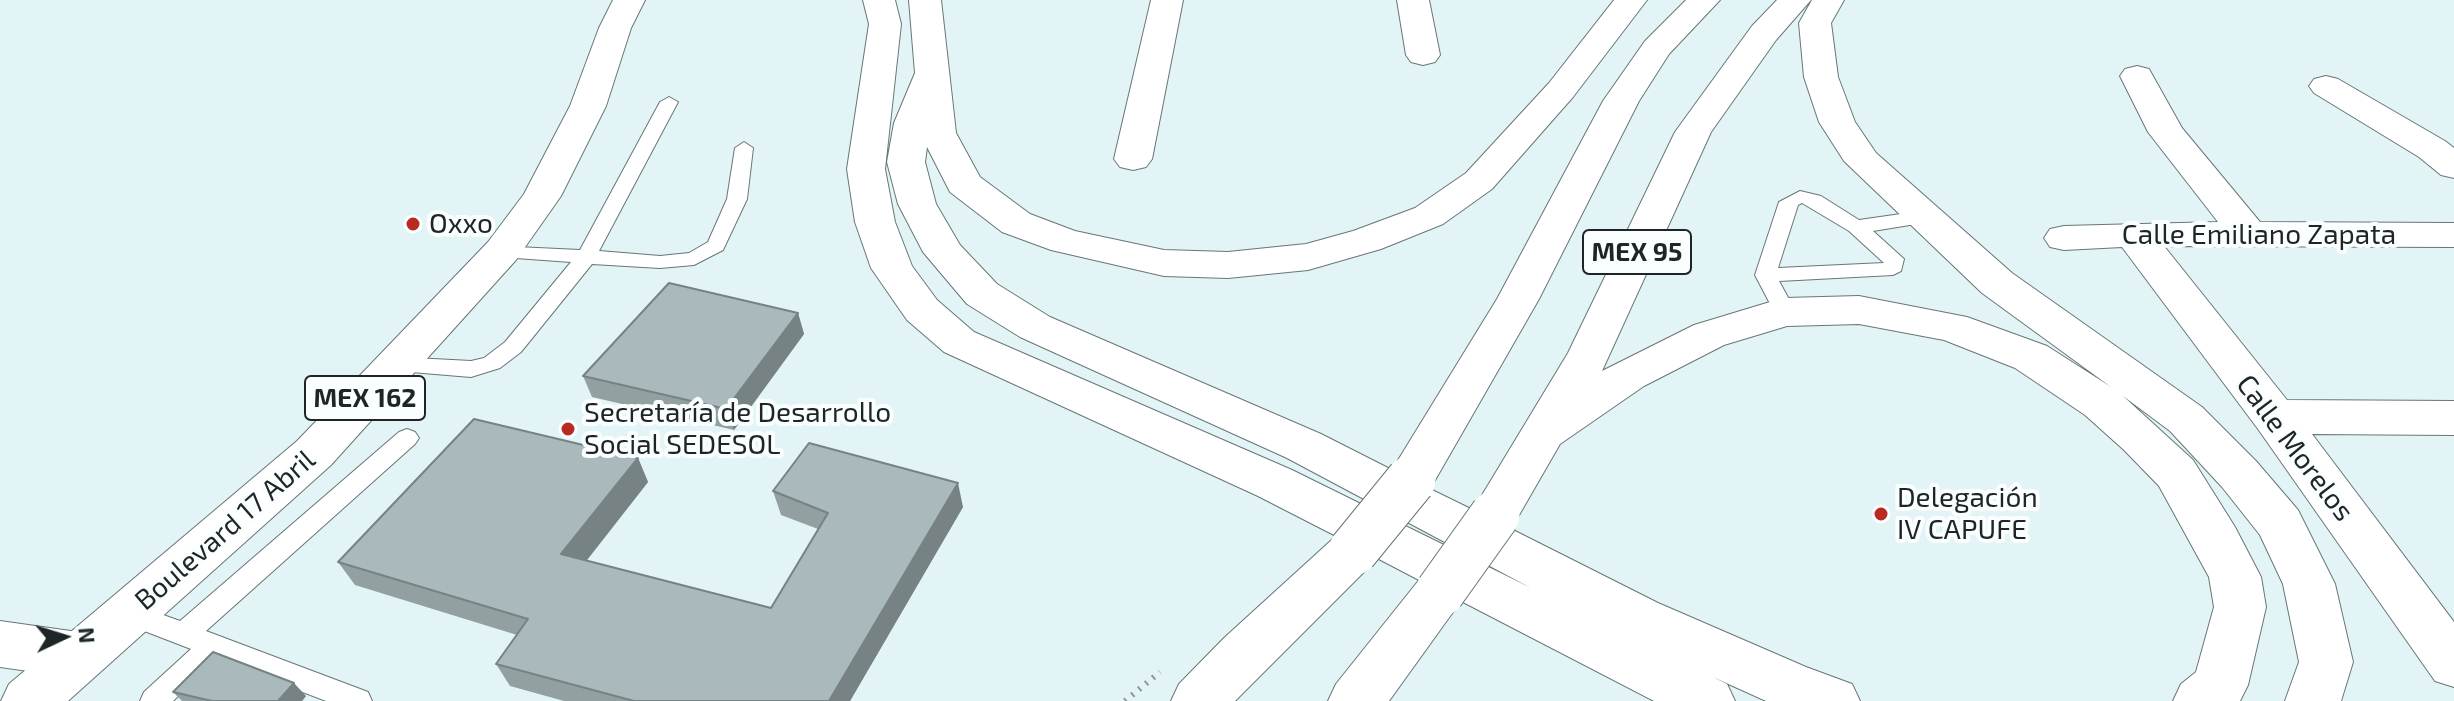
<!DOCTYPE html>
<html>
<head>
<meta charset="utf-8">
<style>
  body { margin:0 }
  #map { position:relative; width:2454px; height:701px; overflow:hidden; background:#e3f4f7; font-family:"Exo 2",sans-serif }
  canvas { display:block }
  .north { position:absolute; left:24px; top:597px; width:80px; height:80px; -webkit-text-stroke:6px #fbfeff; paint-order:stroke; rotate:86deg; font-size:22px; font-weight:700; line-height:32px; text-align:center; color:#1e2526 }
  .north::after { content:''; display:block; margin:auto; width:28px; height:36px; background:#1e2526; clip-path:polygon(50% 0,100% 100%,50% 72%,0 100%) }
</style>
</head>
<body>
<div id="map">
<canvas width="2454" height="701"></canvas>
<div class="north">N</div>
</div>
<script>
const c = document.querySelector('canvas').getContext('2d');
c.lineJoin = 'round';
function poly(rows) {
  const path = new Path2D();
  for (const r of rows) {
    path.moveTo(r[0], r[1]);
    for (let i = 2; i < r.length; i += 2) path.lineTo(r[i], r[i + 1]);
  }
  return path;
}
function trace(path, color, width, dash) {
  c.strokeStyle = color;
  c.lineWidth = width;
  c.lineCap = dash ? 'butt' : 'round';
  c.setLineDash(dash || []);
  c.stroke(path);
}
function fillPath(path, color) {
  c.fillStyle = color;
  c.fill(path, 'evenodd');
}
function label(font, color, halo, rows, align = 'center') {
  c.font = font + ' "Exo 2",sans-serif';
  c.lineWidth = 8;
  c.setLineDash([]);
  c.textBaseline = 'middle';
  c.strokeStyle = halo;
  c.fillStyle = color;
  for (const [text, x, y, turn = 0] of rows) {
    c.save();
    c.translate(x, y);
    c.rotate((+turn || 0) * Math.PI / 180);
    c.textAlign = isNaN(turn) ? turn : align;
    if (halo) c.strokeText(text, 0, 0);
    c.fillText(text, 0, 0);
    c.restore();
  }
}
const path = poly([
  [1125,701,1160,672]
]);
const lane = poly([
  [669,97,678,102,599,251,660,256,689,253,708,242,727,199,735,148,744,142,753,148,747,199,723,250,694,265,660,268,592,264,521,352,500,368,471,377,387,370,384,365,387,360,395,357,471,361,484,358,505,342,571,262,502,257,495,256,492,251,495,246,580,250,660,102,669,97],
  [1800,191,1821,196,1859,220,1922,211,1932,217,1922,223,1873,231,1904,259,1901,271,1893,275,1779,281,1796,312,1793,317,1785,319,1777,317,1755,275,1779,202,1800,191],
  [1802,203,1849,231,1884,263,1778,268,1798,205,1802,203],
  [407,429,415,432,419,438,415,444,206,631,368,692,372,701,326,701,217,659,173,701,140,701,144,692,191,649,121,622,117,614,121,606,130,603,180,621,399,432,407,429]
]);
const street = poly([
  [1151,0,1183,0,1152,159,1146,167,1133,170,1120,167,1114,159,1151,0],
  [1397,0,1429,0,1440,55,1435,62,1423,65,1411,62,1406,55,1397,0],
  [2137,66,2149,69,2182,128,2260,222,2454,223,2454,247,2164,246,2287,400,2454,401,2454,435,2312,434,2454,622,2454,687,2435,681,2258,429,2122,247,2064,250,2050,247,2044,238,2050,229,2064,226,2218,222,2148,132,2120,76,2125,69,2137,66],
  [2326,76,2338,79,2445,141,2454,148,2454,178,2441,175,2419,157,2314,93,2309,86,2314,79,2326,76],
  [0,621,78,632,97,639,105,655,97,671,78,678,0,667,0,621]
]);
const primary = poly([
  [613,0,645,0,631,28,606,106,561,196,516,260,331,465,68,701,1,701,9,684,297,441,488,242,524,194,570,106,599,28,613,0]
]);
const highway = poly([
  [863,0,895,0,901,24,885,169,895,222,912,266,937,300,974,332,1292,470,1531,588,1287,458,1020,337,967,304,923,252,898,204,887,162,894,123,915,73,909,0,941,0,956,133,980,177,1030,214,1075,231,1164,250,1228,252,1306,244,1353,231,1415,208,1466,173,1549,83,1614,0,1647,0,1573,97,1492,189,1443,224,1381,249,1308,270,1228,278,1164,276,1051,250,1002,232,950,192,927,147,925,162,936,204,960,245,997,284,1050,317,1321,434,1392,470,1497,299,1603,101,1645,41,1686,0,1720,0,1669,54,1639,101,1539,299,1430,489,1473,510,1568,353,1675,132,1752,26,1777,0,1811,0,1776,40,1711,132,1602,371,1694,325,1770,302,1785,298,1859,296,1967,317,2047,346,2111,387,1982,293,1844,161,1819,122,1804,77,1799,23,1812,0,1844,0,1831,23,1838,77,1855,122,1876,153,2012,273,2202,407,2256,461,2298,510,2335,584,2353,662,2341,701,2285,701,2299,662,2283,584,2260,535,2222,487,2170,431,2123,396,2193,460,2235,527,2261,577,2266,607,2248,685,2240,701,2173,701,2181,684,2196,672,2214,607,2209,577,2159,486,2124,450,2085,415,2015,368,1944,340,1859,324,1787,326,1724,345,1644,386,1560,444,1511,529,1658,603,1806,667,1852,684,1860,701,1766,701,1713,677,1727,684,1735,701,1654,701,1461,601,1389,701,1328,701,1336,684,1419,580,1375,557,1371,565,1235,701,1171,701,1179,684,1224,638,1336,536,1258,496,944,352,907,320,871,268,855,222,847,169,869,24,863,0]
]);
const highwayBridge = poly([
  [1353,551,1411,480],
  [1440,592,1495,515]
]);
const wall = poly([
  [798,313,804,334,734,430,592,397,583,376],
  [638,458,648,482,586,561,771,608,818,529,781,515,773,491,963,507,850,701,564,701,510,686,496,664,517,635,355,585,338,562],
  [173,692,306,696,302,701,182,701]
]);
const shadedWall = poly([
  [798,313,804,334,734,430,726,409],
  [638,458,648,482,573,578,561,554],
  [958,483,963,507,850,701,829,701],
  [294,683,306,696,302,701,278,701]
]);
const building = poly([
  [669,283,798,313,726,409,583,376,669,283],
  [474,419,638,458,561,554,771,608,828,513,773,491,809,443,958,483,829,701,634,701,496,664,528,619,338,562,474,419],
  [213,652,294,683,278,701,212,701,173,692,213,652]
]);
const markers = [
  [413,224,8,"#b92b22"],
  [568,429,8,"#b92b22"],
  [1881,514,8,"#b92b22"]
];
const shields = [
  [1637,252,108],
  [365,398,120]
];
const shieldNames = [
  ["MEX 95",1637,252],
  ["MEX 162",365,398]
];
const poiNames = [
  ["Oxxo",429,224],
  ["Secretaría de Desarrollo",584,413],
  ["Social SEDESOL",584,445],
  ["Delegación",1897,498],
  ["IV CAPUFE",1897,530]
];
const streetNames = [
  ["Calle Emiliano Zapata",2259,235],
  ["Calle Morelos",2295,448,53],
  ["Boulevard 17 Abril",225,530,-41]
];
trace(lane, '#677678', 2);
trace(street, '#677678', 2);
trace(primary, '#677678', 2);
trace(highway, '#677678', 2);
trace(path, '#8b989a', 6, [2, 7]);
fillPath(lane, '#fff');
fillPath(street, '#fff');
fillPath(primary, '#fff');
fillPath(highway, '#fff');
trace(highwayBridge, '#677678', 51, []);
trace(highwayBridge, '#fff', 49);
fillPath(wall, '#92a0a2');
fillPath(shadedWall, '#778284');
fillPath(building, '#aababc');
trace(building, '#778284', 2);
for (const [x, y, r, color] of markers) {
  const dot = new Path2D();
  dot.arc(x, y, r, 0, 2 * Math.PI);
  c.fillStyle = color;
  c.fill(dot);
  trace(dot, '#fbfeff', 3);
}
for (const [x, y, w] of shields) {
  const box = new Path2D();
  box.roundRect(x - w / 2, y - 22, w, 44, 6);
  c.fillStyle = '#fbfeff';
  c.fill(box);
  trace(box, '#1e2526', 2);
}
label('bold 26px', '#1e2526', null, shieldNames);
label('28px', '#1e2526', '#fbfeff', poiNames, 'left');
label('28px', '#1e2526', '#fbfeff', streetNames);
</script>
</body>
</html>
